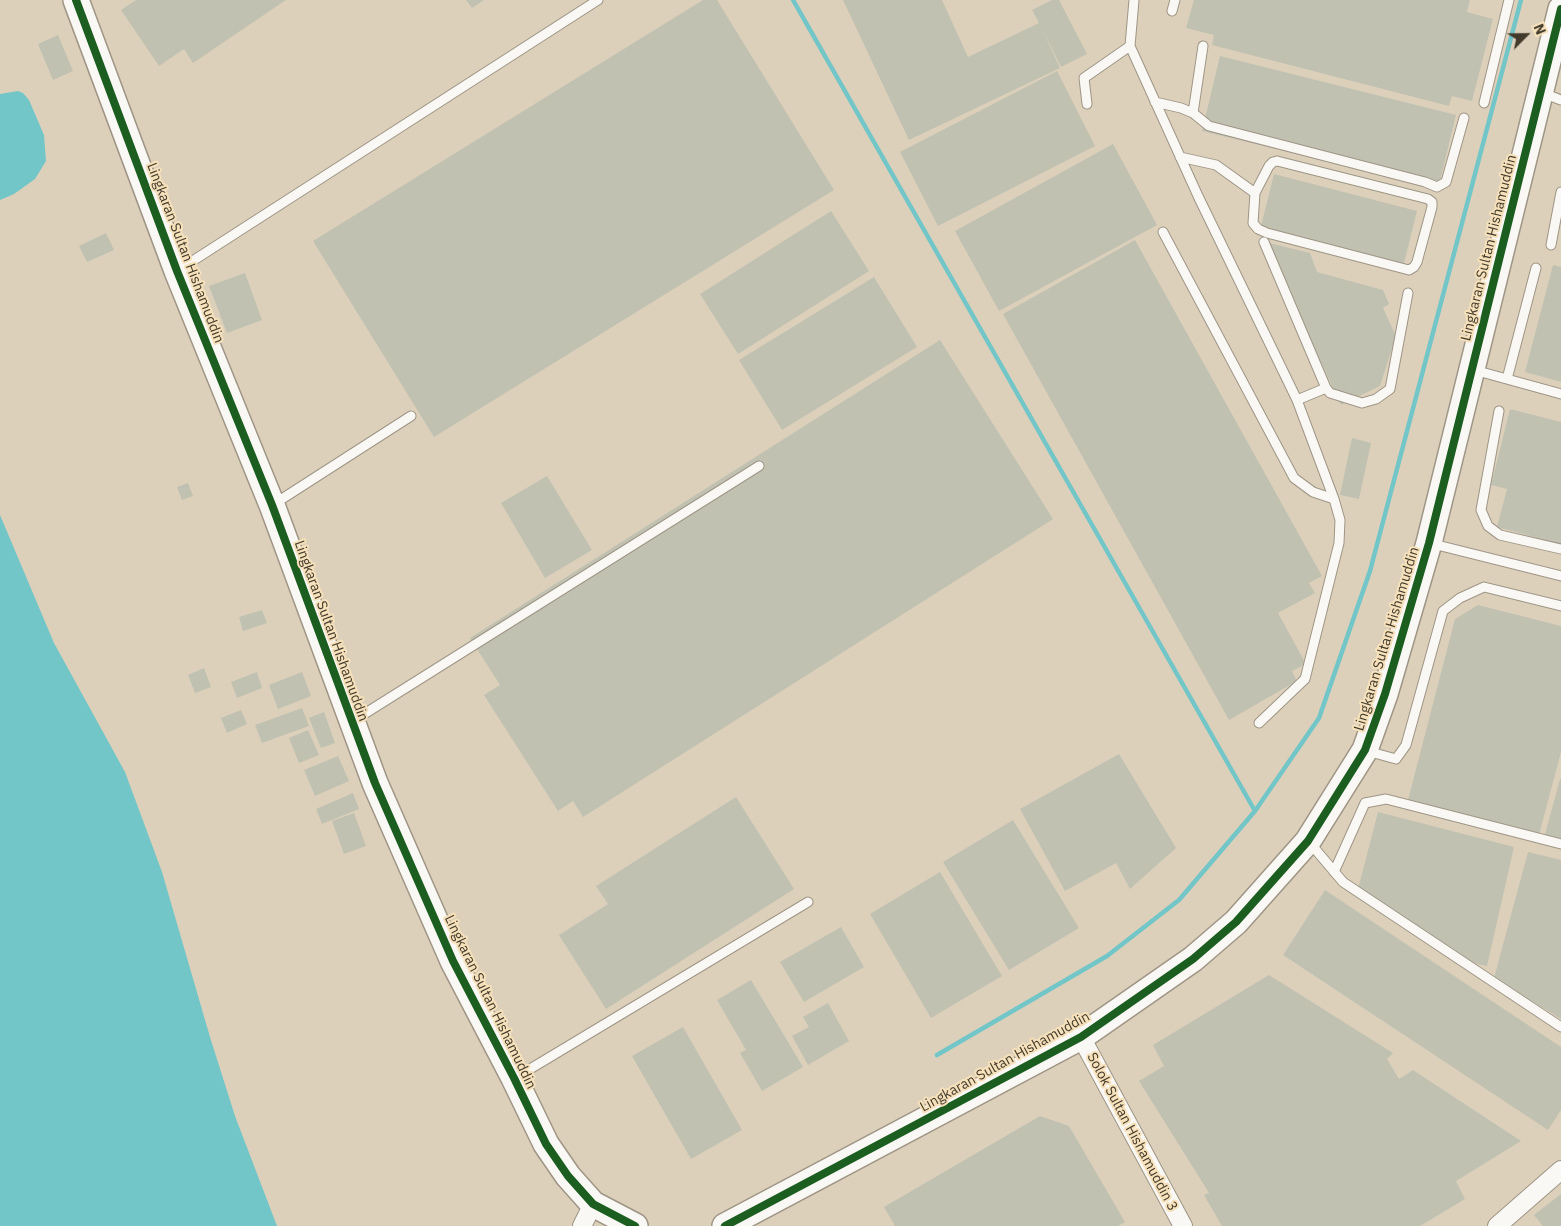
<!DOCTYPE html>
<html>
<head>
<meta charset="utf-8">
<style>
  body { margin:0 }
  #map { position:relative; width:1561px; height:1226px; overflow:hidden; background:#dcd0bb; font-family:"IBM Plex Sans",sans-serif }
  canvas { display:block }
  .north { position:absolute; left:1501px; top:10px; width:50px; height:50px; -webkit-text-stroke:4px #f6e1bb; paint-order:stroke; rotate:67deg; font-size:14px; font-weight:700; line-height:20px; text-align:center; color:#423a2b }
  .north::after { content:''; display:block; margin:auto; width:18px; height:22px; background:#423a2b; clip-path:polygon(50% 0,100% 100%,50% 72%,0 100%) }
</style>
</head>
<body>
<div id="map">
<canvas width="1561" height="1226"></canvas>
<div class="north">N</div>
</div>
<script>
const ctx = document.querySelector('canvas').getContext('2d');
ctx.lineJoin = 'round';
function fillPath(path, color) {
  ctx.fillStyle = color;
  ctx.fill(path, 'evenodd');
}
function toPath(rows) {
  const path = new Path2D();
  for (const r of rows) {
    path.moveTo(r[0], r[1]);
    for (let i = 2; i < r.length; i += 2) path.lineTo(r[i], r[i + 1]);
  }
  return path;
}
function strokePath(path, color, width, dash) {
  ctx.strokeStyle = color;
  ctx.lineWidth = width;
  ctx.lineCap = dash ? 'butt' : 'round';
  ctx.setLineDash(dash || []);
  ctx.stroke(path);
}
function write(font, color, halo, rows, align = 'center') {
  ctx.font = font + ' "IBM Plex Sans",sans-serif';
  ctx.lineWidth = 4;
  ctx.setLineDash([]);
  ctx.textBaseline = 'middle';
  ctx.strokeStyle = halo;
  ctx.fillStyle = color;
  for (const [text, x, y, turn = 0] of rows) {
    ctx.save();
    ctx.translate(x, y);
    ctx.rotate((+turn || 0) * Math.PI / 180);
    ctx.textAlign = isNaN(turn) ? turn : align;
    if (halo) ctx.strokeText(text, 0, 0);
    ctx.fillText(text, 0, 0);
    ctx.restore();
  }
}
fillPath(toPath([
  [18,91,23,93,29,100,44,135,46,161,35,179,14,194,0,200,0,94],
  [0,515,54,643,125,772,162,872,210,1037,235,1116,277,1226,0,1226]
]), '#72c6c7');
strokePath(toPath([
  [793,0,1255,811],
  [937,1055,1107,956,1179,900,1255,811,1319,718,1370,571,1521,0]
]), '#72c6c7', 4.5);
fillPath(toPath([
  [136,0,286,0,193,63,184,49,159,66,121,10],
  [466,0,484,0,472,8],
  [703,0,717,0,834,190,434,437,313,241],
  [843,0,942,0,968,57,1039,23,1032,10,1052,0,1059,0,1087,54,1061,67,1042,29,1060,68,909,140],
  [1194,0,1470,0,1467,12,1493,19,1472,101,1452,96,1449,106,1212,45,1214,35,1186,28],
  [58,35,73,71,53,80,38,44],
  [1220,56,1456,115,1438,189,1202,131],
  [1057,71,1095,146,938,226,900,152],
  [1113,144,1157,225,999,311,955,231],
  [1274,174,1417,211,1402,271,1259,234],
  [831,211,869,271,738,354,700,294],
  [106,233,114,250,87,262,79,246],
  [1135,240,1322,576,1309,583,1315,593,1278,613,1306,664,1292,671,1297,681,1229,720,1003,314],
  [1265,242,1310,253,1317,272,1383,290,1389,304,1383,308,1396,336,1380,386,1341,405],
  [1553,265,1561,267,1561,382,1525,372],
  [245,273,262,320,227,333,209,286],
  [874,277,917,347,782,430,739,360],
  [940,340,1053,519,583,817,573,801,558,811,484,695,500,685,470,638],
  [1510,409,1561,422,1561,544,1497,527,1507,489,1491,485],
  [1352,438,1371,443,1359,499,1340,495],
  [547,476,592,550,545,578,501,503],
  [188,483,193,496,182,500,177,487],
  [1478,605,1561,626,1561,752,1539,835,1408,800,1455,619],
  [262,610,267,623,243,631,239,617],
  [204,668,211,687,195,693,188,675],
  [257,672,262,688,237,698,231,682],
  [302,672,311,696,278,709,269,685],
  [302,708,309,726,262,743,255,725],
  [241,710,247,724,227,733,221,718],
  [324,712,335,743,321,748,309,718],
  [308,730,319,755,299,763,289,738],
  [1119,754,1176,848,1130,889,1116,863,1065,891,1020,809],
  [338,756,349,781,315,796,304,770],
  [1560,779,1561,779,1561,843,1544,838],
  [353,793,359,809,322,824,316,809],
  [736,797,794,889,606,1009,559,935,608,904,596,886],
  [1378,812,1514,847,1487,966,1466,962,1358,889],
  [354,813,366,846,344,854,332,821],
  [1013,820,1079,928,1009,970,943,862],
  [1528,852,1561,860,1561,1019,1494,978],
  [940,872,1002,976,931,1018,870,914],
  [1325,890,1561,1047,1561,1110,1548,1130,1283,955],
  [841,927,864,967,804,1002,780,962],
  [1269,975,1393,1053,1387,1059,1399,1079,1413,1070,1521,1141,1456,1181,1465,1199,1420,1226,1222,1226,1204,1195,1209,1193,1139,1081,1164,1066,1153,1045],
  [751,980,803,1067,762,1091,740,1053,746,1050,717,1000],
  [828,1003,849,1041,808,1065,792,1036,809,1027,803,1017],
  [683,1027,742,1130,691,1159,632,1056],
  [1040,1116,1069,1126,1125,1222,1118,1226,895,1226,884,1207],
  [1561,1194,1561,1226,1543,1226,1534,1215]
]), '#c0c1b1');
const lane = toPath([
  [1134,0,1130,46,1198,196,1297,400,1334,499,1340,520,1339,543,1305,679,1259,723],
  [1172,11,1175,0],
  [1543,93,1561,100],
  [1155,102,1181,108,1193,113,1209,126,1425,182,1437,187,1446,182,1464,118],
  [1484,103,1509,0],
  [1087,104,1084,78,1130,46],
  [1193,113,1203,46],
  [1180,157,1216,165,1255,193],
  [1277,161,1428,199,1432,202,1432,207,1417,262,1414,267,1409,270,1267,233,1258,229,1253,223,1255,193,1269,166,1273,162,1277,161],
  [1163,232,1294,478,1313,492,1334,499],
  [1264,242,1326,388,1297,400],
  [1551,245,1561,192],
  [177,271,598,0],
  [1474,370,1561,394],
  [1507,379,1536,268],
  [1326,388,1330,393,1362,403,1376,399,1390,389,1408,293],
  [1499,411,1481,510,1488,526,1500,535,1561,549],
  [274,504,411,416],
  [1429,543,1561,576],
  [353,721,759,466],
  [1367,751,1396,759,1406,745,1443,611,1460,598,1484,587,1561,606],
  [1310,843,1343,882,1561,1027],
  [1334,872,1365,803,1386,799,1561,844],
  [515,1078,808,902]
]);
const street = toPath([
  [1081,1037,1183,1226],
  [582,1226,593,1204],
  [1497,1226,1561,1170]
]);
const secondary = toPath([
  [76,0,177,271,272,505,375,783,453,961,514,1078,546,1144,568,1176,593,1204,635,1226],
  [725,1226,1081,1037,1193,959,1236,922,1308,841,1365,750,1385,694,1429,543,1561,9]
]);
strokePath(lane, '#9e9585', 11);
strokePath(street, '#9e9585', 20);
strokePath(secondary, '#9e9585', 28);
strokePath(lane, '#faf8f5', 9);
strokePath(street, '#faf8f5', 18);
strokePath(secondary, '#faf8f5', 25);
strokePath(toPath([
  [76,0,177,271,272,505,375,783,453,961,514,1078,546,1144,568,1176,593,1204,635,1226],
  [725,1226,1081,1037,1193,959,1236,922,1308,841,1365,750,1385,694,1429,543,1561,9]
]), '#1b5e20', 8);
write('14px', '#423a2b', '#f6e1bb', [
  ["Lingkaran Sultan Hishamuddin",1489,248,-76],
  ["Lingkaran Sultan Hishamuddin",185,253,69],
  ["Lingkaran Sultan Hishamuddin",331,631,70],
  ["Lingkaran Sultan Hishamuddin",1387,639,-73],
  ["Lingkaran Sultan Hishamuddin",490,1002,64],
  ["Lingkaran Sultan Hishamuddin",1005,1062,-29],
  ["Solok Sultan Hishamuddin 3",1132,1132,62]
]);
</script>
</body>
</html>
